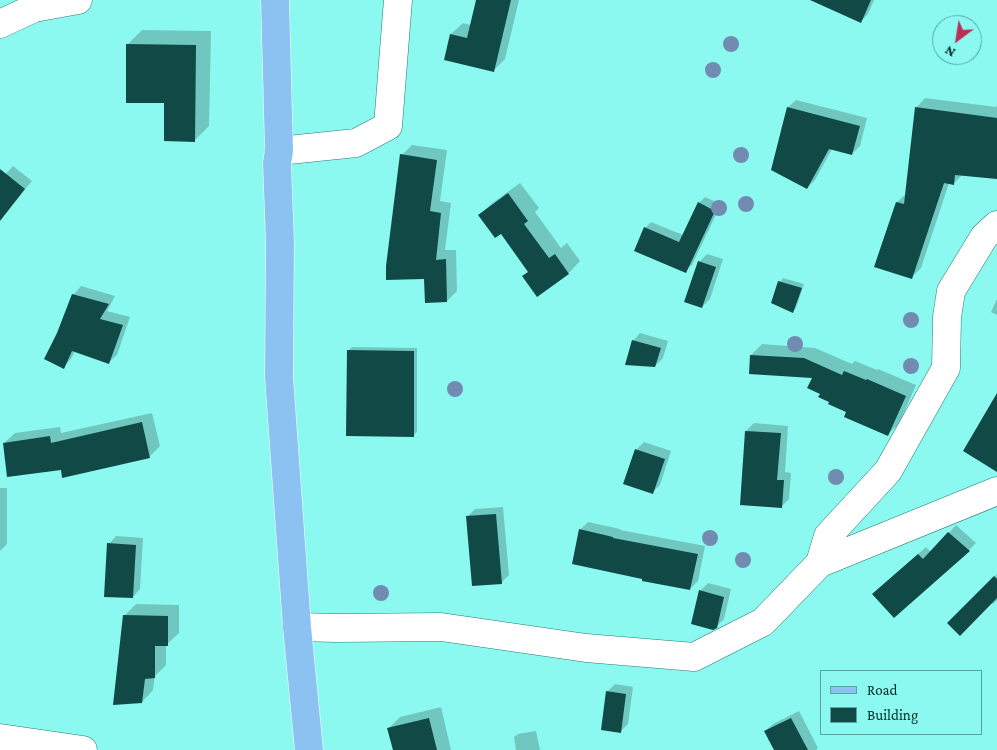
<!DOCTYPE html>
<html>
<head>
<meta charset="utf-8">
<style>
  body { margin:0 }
  #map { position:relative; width:997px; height:750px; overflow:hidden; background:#8cf9f1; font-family:"Crimson Pro",serif }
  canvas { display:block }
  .legend { position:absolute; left:820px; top:670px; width:162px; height:65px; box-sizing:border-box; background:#8cf9f1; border:1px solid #55a5a0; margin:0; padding:6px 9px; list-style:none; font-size:15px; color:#032826 }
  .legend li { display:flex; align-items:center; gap:10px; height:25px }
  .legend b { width:25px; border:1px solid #55a5a0 }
  .north { position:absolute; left:932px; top:15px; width:50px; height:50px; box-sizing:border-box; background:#8cf9f1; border:1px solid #55a5a0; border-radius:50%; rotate:211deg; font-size:14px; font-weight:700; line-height:20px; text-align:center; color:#032826 }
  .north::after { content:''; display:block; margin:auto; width:18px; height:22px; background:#bd2e57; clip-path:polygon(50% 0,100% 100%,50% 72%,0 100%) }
</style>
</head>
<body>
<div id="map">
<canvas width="997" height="750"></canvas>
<ul class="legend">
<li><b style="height:6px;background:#8cc2f2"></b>Road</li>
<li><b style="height:14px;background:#104946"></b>Building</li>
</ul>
<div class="north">N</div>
</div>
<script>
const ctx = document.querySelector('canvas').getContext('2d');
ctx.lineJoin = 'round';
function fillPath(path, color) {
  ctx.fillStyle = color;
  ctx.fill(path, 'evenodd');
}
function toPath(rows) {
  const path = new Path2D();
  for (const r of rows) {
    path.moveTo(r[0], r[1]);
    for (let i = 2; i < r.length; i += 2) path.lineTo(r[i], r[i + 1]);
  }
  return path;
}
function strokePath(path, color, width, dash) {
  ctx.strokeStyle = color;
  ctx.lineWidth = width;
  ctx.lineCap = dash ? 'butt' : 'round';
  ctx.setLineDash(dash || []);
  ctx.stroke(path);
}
fillPath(toPath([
  [477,0,519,0,505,59,493,71,445,59,451,34,463,23,471,25],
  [813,0,874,0,868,14,861,21],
  [142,30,211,31,209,126,194,141,166,102,128,44],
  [925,98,996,107,997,105,997,178,963,174,954,183,949,183,921,268,912,277,876,266,897,202,907,193,916,108],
  [796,100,867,118,860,146,852,154,832,149,815,180,807,188,788,107],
  [412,145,447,150,440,201,451,203,445,250,456,250,457,291,447,301,425,278,402,155],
  [13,166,32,181,5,213,0,209,0,180],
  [520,183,539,208,535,212,561,248,567,243,580,261,569,273,538,295,529,271,501,232,480,215,491,204],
  [705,197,721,204,692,265,685,271,645,228,651,222,683,235,699,203],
  [707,254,723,259,710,299,702,307,699,262],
  [783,278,804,284,796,308,793,311,780,282],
  [81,286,115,296,107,311,130,317,117,355,109,362,75,351,71,359,63,367,58,334,74,294],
  [997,299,997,315,991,312],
  [640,333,668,341,663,358,655,366,633,341],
  [762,344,815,348,852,364,855,361,877,370,878,369,916,385,899,424,888,434,831,402,822,393,814,377,751,355],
  [352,347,417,348,417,432,413,436,348,351],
  [152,413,160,446,149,457,62,469,4,443,15,433,60,427,61,433],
  [754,423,788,426,785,472,791,473,789,499,781,507,746,431],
  [644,442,671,451,660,485,653,492,636,450],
  [0,488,7,488,7,544,0,551],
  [503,507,509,575,501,583,468,516,475,509],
  [588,522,620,529,620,530,705,546,698,581,690,589,580,530],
  [956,525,976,543,969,550,882,586,926,547,931,552],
  [116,536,143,538,140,589,133,597,109,544],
  [997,574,997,600,993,604,991,603,948,623],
  [708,583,731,589,724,619,716,627,700,591],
  [136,604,179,605,179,633,166,645,166,665,155,676,153,690,142,702,124,616],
  [615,684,633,687,628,724,620,732,607,692],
  [441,707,451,750,394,750,389,728,400,717],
  [799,711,818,748,816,750,775,750,765,731,773,724],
  [536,731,540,750,516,750,514,737,518,734]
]), '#0003');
fillPath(toPath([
  [476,0,511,0,494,72,444,60,450,34,467,38],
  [810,0,871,0,861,23],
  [126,44,196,45,195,142,164,141,164,103,126,103],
  [787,107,860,126,852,155,829,149,807,189,771,170],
  [915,107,997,118,997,179,955,175,954,185,944,183,912,279,874,267,896,202,904,204],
  [400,154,437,160,430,211,441,213,436,260,446,259,447,302,425,303,424,279,386,280,386,266],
  [0,169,25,189,0,221],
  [508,193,528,221,524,224,549,258,555,254,569,274,537,297,522,276,528,272,501,234,495,238,478,215],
  [698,202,715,211,686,273,634,251,644,227,679,242],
  [698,261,716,267,702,308,684,302],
  [778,281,802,288,793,313,771,303],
  [72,294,109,304,100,319,123,325,109,364,72,351,64,369,44,359,57,333],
  [632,340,661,348,655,367,625,365],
  [347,350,414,351,414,437,346,436],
  [750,355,804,358,842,375,844,371,866,380,867,379,906,396,888,436,844,417,846,412,828,404,829,402,818,397,820,394,807,388,812,378,749,374],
  [997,393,997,472,963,451],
  [142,422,150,458,62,478,61,470,7,477,3,443,50,436,51,443],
  [745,431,781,433,777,480,784,480,782,508,740,505],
  [635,449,665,459,653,494,623,484],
  [496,514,502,584,472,586,466,516],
  [579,529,613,537,613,538,698,554,690,590,642,581,642,579,572,564],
  [948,532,970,551,894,618,872,594,918,554,923,559],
  [107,543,136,545,133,598,104,597],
  [994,576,997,579,997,598,960,636,947,623],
  [699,590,724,597,717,628,713,630,691,624],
  [123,615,168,616,168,646,155,646,155,678,145,679,142,703,113,705],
  [606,691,626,694,621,733,601,730],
  [429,718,437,750,393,750,387,728],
  [791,718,808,750,774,750,764,731]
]), '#104946');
const minor = toPath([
  [0,24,34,8,78,0],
  [279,151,356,143,388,126,398,0],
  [820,563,828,536,888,471,946,368,947,317,951,291,984,237,997,225],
  [297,627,337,628,441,627,586,648,694,657,763,622,820,563,997,491],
  [0,738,83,750]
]);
const major = toPath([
  [275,0,279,151,277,163,280,243,279,377,297,627,309,750]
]);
strokePath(minor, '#227c76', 29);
strokePath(major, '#fff', 29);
strokePath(minor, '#fff', 28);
strokePath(major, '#8cc2f2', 28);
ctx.fillStyle = '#728bb0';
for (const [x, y] of [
  [731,44],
  [713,70],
  [741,155],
  [746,204],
  [719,208],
  [911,320],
  [795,344],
  [911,366],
  [455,389],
  [836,477],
  [710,538],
  [743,560],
  [381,593]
]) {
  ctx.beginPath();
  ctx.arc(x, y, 8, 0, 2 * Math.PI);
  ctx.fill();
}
</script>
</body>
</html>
